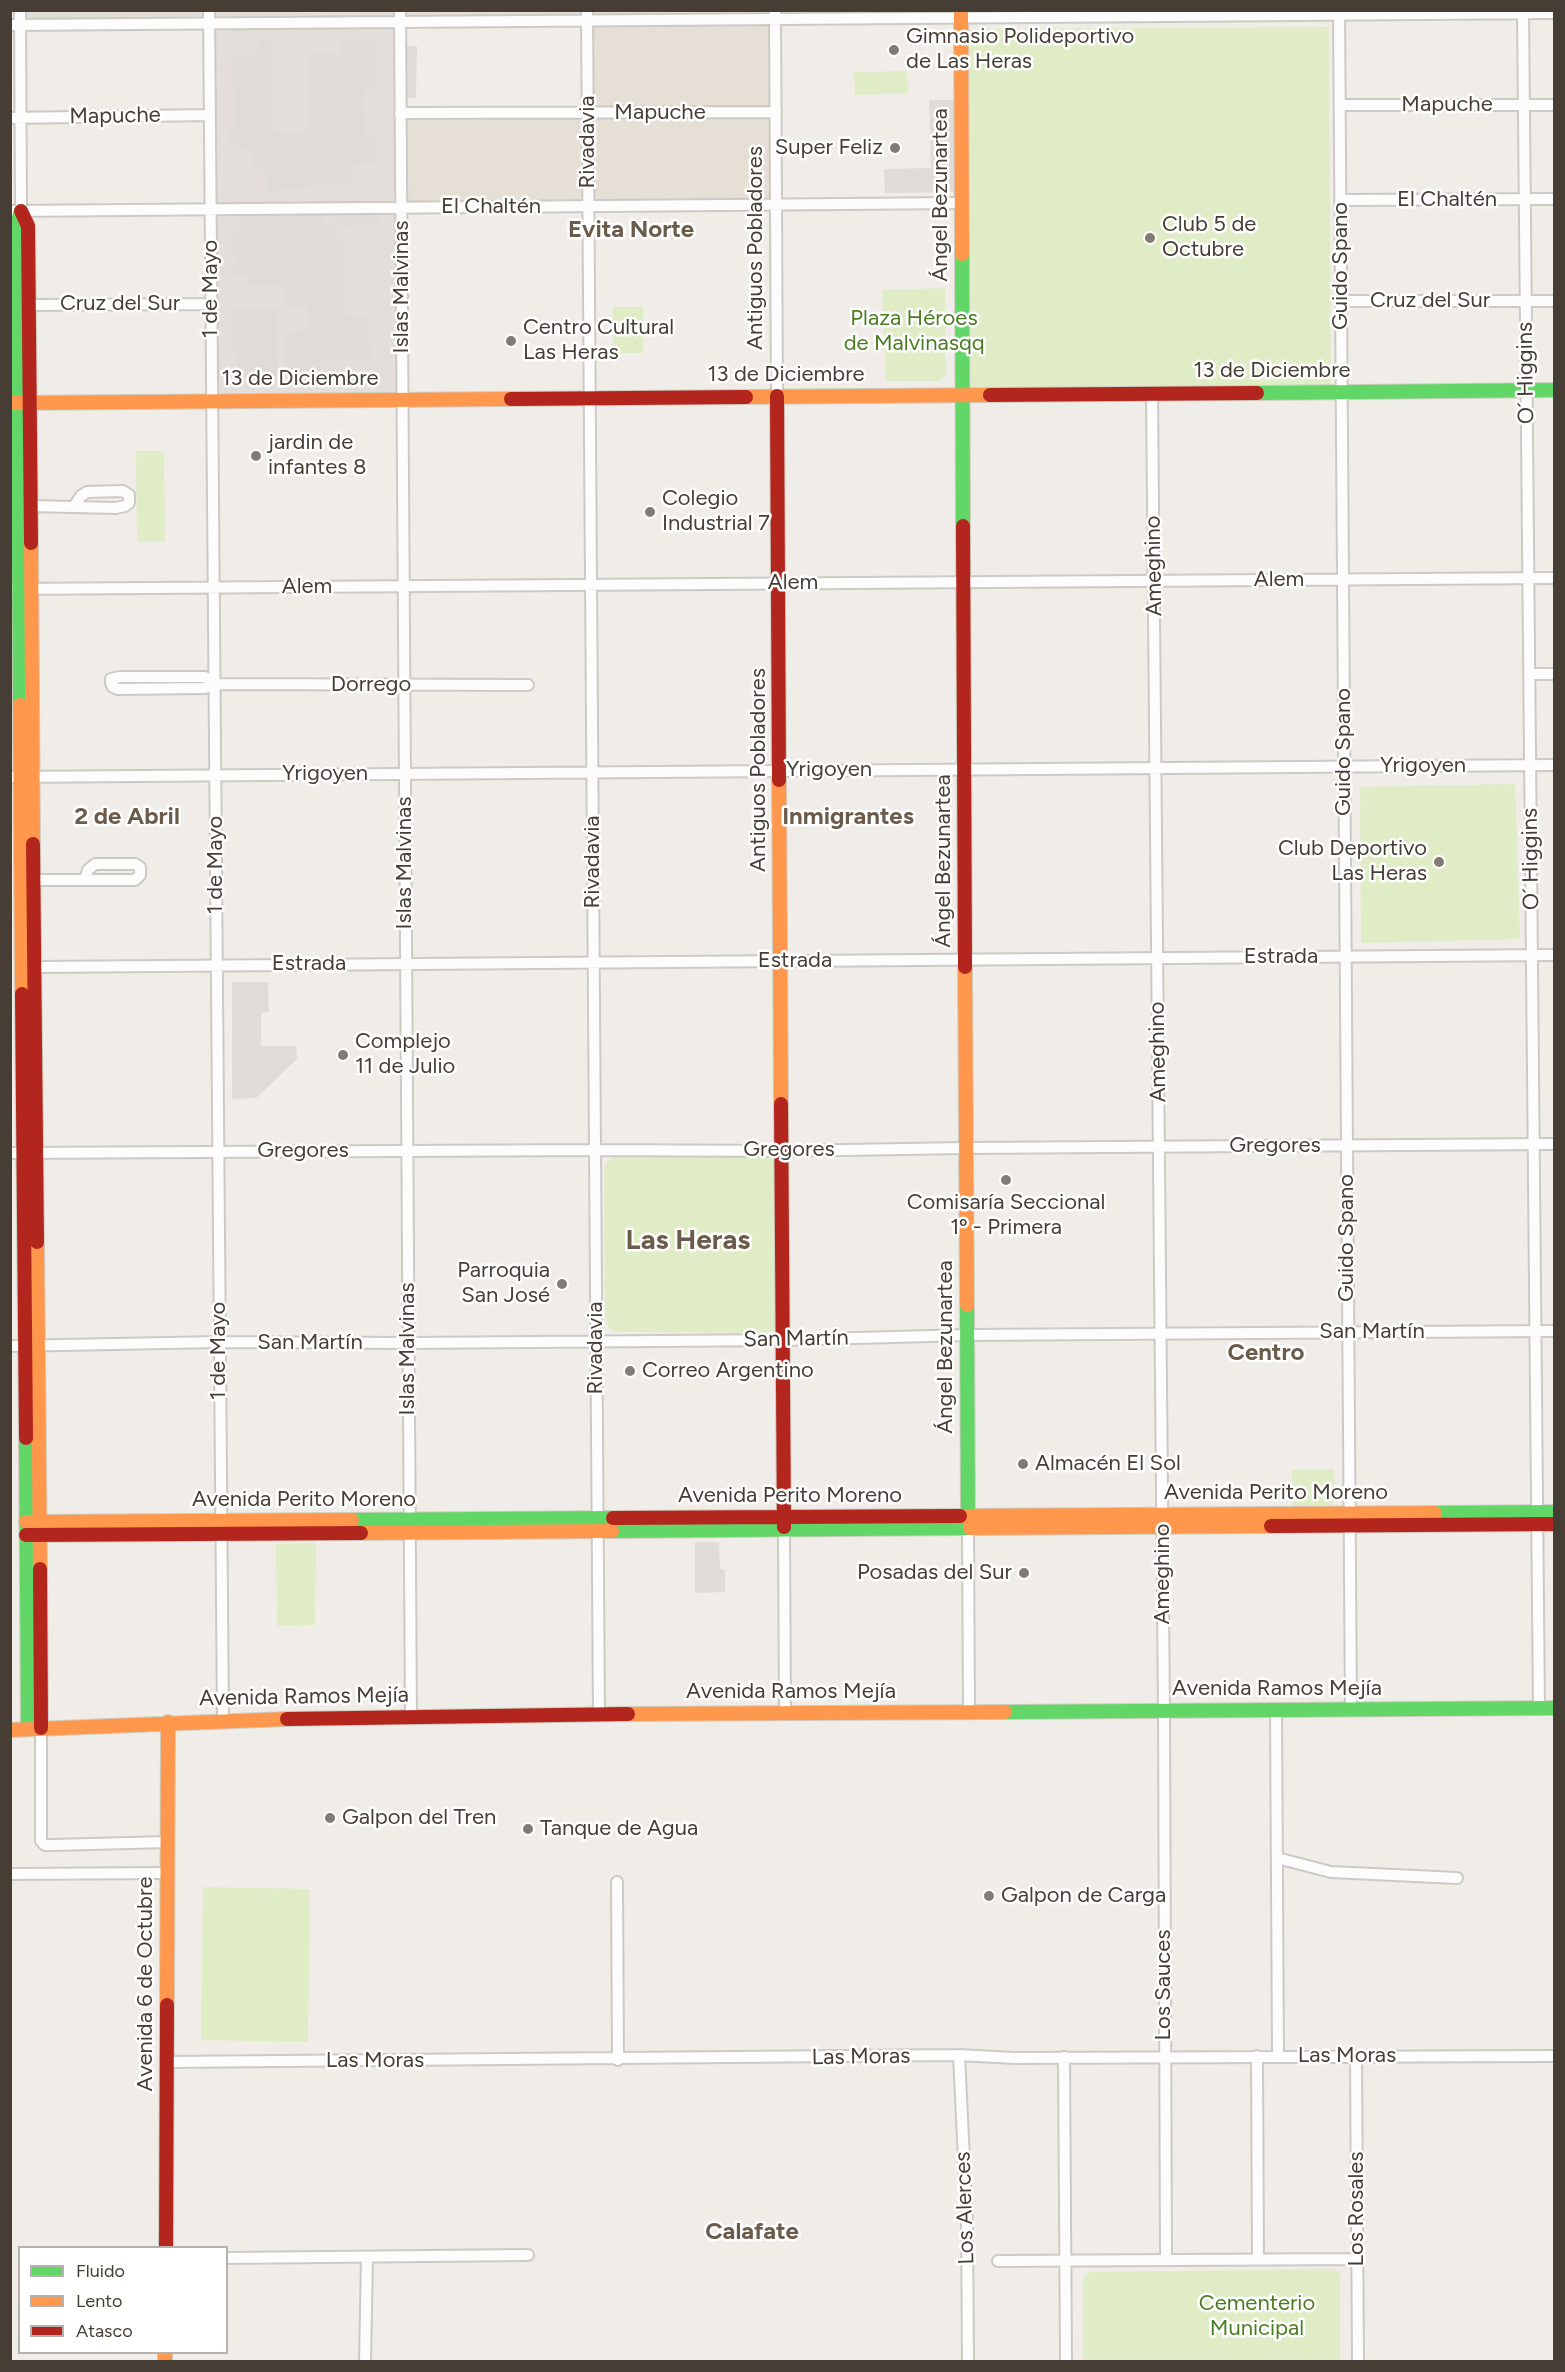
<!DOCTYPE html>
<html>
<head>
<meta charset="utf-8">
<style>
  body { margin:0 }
  #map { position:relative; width:1565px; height:2372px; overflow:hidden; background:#f0ede8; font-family:Figtree,sans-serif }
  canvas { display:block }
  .frame { position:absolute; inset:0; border:12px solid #463e34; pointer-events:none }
  .legend { position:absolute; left:18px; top:2246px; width:210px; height:108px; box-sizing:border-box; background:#fff; border:2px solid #b5b2ae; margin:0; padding:8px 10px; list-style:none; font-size:18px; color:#463e34 }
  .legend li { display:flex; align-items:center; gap:12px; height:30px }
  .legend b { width:30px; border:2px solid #b5b2ae }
</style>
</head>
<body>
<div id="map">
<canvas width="1565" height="2372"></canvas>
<div class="frame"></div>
<ul class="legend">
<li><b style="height:8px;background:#63d668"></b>Fluido</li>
<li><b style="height:8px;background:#ff974d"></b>Lento</li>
<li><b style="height:8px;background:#b3261e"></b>Atasco</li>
</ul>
</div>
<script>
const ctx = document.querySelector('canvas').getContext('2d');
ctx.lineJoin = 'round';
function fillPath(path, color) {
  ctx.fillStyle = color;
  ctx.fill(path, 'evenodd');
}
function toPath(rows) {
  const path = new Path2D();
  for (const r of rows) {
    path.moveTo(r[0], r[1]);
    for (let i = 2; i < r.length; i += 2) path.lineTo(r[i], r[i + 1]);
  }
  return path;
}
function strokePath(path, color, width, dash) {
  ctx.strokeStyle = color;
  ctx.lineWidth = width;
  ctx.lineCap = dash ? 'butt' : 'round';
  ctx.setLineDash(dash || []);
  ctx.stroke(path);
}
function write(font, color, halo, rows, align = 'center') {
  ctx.font = font + ' Figtree,sans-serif';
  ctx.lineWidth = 5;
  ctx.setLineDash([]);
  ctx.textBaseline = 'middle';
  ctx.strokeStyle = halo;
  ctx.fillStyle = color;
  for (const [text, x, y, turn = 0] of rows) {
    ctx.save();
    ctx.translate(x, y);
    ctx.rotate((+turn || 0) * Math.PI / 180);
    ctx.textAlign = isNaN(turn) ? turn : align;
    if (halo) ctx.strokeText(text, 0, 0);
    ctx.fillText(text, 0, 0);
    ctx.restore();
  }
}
fillPath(toPath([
  [775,19,776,204,401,207,400,113,588,113,587,20]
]), '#e5dfd5');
fillPath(toPath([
  [775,10,775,19,400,22,402,399,212,401,209,24,20,25,20,11]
]), '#e3ded9');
fillPath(toPath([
  [1329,27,1331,387,971,389,969,29],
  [907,71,908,93,855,95,854,72],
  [945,288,946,374,939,381,886,381,882,290],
  [613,307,643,307,643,353,613,353],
  [136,451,164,451,165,541,137,542],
  [1515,784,1520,939,1361,943,1360,787],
  [766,1155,775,1157,776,1330,766,1333,618,1332,610,1329,605,1317,604,1171,607,1161,616,1157],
  [1334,1469,1335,1500,1330,1506,1293,1507,1292,1470],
  [316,1543,315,1625,277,1626,276,1544],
  [203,1887,310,1889,308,2042,201,2040],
  [1335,2269,1340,2275,1340,2361,1083,2361,1083,2278,1089,2272]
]), '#e0ecc5');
fillPath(toPath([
  [20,11,117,11,117,24,20,25],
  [341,39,377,39,377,89,364,90,365,134,377,135,376,164,353,164,352,185,309,185,308,189,267,191,265,169,253,170,251,148,238,149,237,144,228,144,228,130,234,129,233,56,257,57,258,40,273,41,273,132,308,132,308,52,332,52,332,55,341,54],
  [400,46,417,46,416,98,400,98],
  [929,100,956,100,956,192,885,193,884,169,931,168],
  [324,208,324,225,337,225,337,208,380,208,379,225,337,226,337,240,345,240,345,316,369,316,370,360,321,361,321,375,284,375,284,332,308,331,308,307,285,308,284,285,249,286,248,275,230,275,230,269,236,265,236,255,231,252,231,235,240,227,240,209],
  [277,308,277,376,240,376,237,372,237,353,231,353,231,309],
  [232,982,268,982,269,1012,261,1013,261,1046,296,1046,297,1059,256,1098,232,1099],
  [695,1542,719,1542,720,1569,725,1570,725,1592,695,1593]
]), '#dfdcd8');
const street = toPath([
  [20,10,21,211],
  [209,10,223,1720],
  [400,10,411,1716],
  [587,10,599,1714],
  [775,10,777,396],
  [1339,10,1351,1709],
  [1523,10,1539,1708],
  [10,25,1554,13],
  [1340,105,1554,105],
  [400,113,776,112],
  [10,118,210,115],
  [1340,200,1554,199],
  [10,211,962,203],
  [1341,301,1554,301],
  [28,305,212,304],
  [1152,393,1164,1711,1166,2260],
  [30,506,116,508,125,506,129,503,129,495,123,491,87,492,81,496,74,506],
  [10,589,1554,578],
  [1529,674,1554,674],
  [214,684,205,677,120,677,111,679,111,683,113,687,118,689,205,688,214,684,528,685],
  [10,777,1554,765],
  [33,880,135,880,140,875,140,867,135,864,95,864,88,870,85,880],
  [36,967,1554,955],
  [10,1153,595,1150,782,1151,966,1148,1554,1144],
  [10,1346,219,1342,408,1343,783,1340,967,1335,1554,1331],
  [968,1528,969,1712],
  [784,1529,785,1713],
  [1276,1710,1278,2056],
  [41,1728,41,1841,45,1845,52,1845,168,1842],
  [1277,1858,1331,1872,1457,1878],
  [10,1874,168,1873],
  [617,1882,618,2060],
  [959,2055,967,2222,968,2362],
  [1257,2056,1258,2259],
  [1356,2056,1358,2362],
  [1064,2057,1066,2362],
  [167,2062,959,2055,1014,2058,1554,2056],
  [226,2258,528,2255],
  [998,2261,1357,2259],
  [365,2362,367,2257]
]);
const fast = toPath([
  [962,254,963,526],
  [1257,393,1554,390],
  [20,705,17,224,21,211],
  [967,1305,968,1525],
  [26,1438,28,1729],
  [1435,1513,1554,1512],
  [352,1520,613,1518],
  [612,1531,970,1528],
  [1005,1712,1554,1708]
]);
const slow = toPath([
  [961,10,962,254],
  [746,397,990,395],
  [10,403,511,399],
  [31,543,33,844],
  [20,705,22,994],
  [779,780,781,1104],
  [965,967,967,1305],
  [37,1242,40,1569],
  [960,1516,1435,1513],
  [26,1522,352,1520],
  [970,1528,1271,1526],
  [361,1533,612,1531],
  [628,1714,1005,1712],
  [10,1730,287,1719],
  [167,2005,168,1722],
  [165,2352,165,2362]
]);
const jam = toPath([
  [21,211,28,226,31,543],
  [990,395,1257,393],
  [777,396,779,780],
  [511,399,746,397],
  [963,526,965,967],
  [33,844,37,1242],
  [22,994,26,1438],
  [781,1104,784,1527],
  [613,1518,960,1516],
  [1271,1526,1554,1524],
  [26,1535,361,1533],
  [40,1569,41,1728],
  [287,1719,628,1714],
  [166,2248,167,2005]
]);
strokePath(street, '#cdc9c4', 14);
strokePath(fast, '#d1ccc0', 16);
strokePath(slow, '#d1ccc0', 16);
strokePath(jam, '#d1ccc0', 16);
strokePath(street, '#fdfcfc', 10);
strokePath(fast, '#63d668', 14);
strokePath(slow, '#ff974d', 14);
strokePath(jam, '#b3261e', 14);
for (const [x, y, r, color] of [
  [894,50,6,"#827b73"],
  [895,148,6,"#827b73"],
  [1150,238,6,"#827b73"],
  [511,341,6,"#827b73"],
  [256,456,6,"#827b73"],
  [650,512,6,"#827b73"],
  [1439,862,6,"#827b73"],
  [343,1055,6,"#827b73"],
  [1006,1180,6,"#827b73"],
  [562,1284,6,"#827b73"],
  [630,1371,6,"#827b73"],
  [1023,1464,6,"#827b73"],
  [1024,1573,6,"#827b73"],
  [330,1818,6,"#827b73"],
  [528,1829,6,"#827b73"],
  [989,1896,6,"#827b73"]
]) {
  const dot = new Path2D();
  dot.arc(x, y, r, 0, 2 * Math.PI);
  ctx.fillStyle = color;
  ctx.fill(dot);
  strokePath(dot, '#fff', 2);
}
write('22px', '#463e34', '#fff', [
  ["Gimnasio Polideportivo",906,37],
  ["de Las Heras",906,62],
  ["Super Feliz",883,148,"right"],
  ["Club 5 de",1162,225],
  ["Octubre",1162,250],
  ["Centro Cultural",523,328],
  ["Las Heras",523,353],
  ["jardin de",268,443],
  ["infantes 8",268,468],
  ["Colegio",662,499],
  ["Industrial 7",662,524],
  ["Club Deportivo",1427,849,"right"],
  ["Las Heras",1427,874,"right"],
  ["Complejo",355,1042],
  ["11 de Julio",355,1067],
  ["Comisaría Seccional",1006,1203,"center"],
  ["1º - Primera",1006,1228,"center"],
  ["Parroquia",550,1271,"right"],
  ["San José",550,1296,"right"],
  ["Correo Argentino",642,1371],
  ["Almacén El Sol",1035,1464],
  ["Posadas del Sur",1012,1573,"right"],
  ["Galpon del Tren",342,1818],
  ["Tanque de Agua",540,1829],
  ["Galpon de Carga",1001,1896]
], 'left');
write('22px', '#463e34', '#fff', [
  ["Mapuche",1447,105],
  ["Mapuche",660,113],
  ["Mapuche",115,116,-1],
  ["Rivadavia",588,142,-90],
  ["Ángel Bezunartea",941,195,-90],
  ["El Chaltén",1447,200],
  ["El Chaltén",491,207],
  ["Antiguos Pobladores",756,248,-90],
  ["Guido Spano",1341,266,-90],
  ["Islas Malvinas",402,287,-90],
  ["1 de Mayo",211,289,-90],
  ["Cruz del Sur",1430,301],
  ["Cruz del Sur",120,304],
  ["13 de Diciembre",1272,371],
  ["O´ Higgins",1526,373,-91],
  ["13 de Diciembre",786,375],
  ["13 de Diciembre",300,379],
  ["Ameghino",1154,566,-91],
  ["Alem",1279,580],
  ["Alem",793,583],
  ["Alem",307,587],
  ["Dorrego",371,685],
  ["Guido Spano",1344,752,-90],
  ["Yrigoyen",1423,766],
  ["Antiguos Pobladores",759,770,-90],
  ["Yrigoyen",829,770],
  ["Yrigoyen",325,774],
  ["O´ Higgins",1531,859,-91],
  ["Ángel Bezunartea",944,861,-90],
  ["Rivadavia",593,862,-90],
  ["Islas Malvinas",405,863,-90],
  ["1 de Mayo",216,865,-90],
  ["Estrada",1281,957],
  ["Estrada",795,961],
  ["Estrada",309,964],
  ["Ameghino",1158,1052,-91],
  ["Gregores",1275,1146],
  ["Gregores",789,1150],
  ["Gregores",303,1151],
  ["Guido Spano",1347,1238,-90],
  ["San Martín",1372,1332],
  ["San Martín",796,1339,-1],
  ["San Martín",310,1343],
  ["Ángel Bezunartea",946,1347,-90],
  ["Rivadavia",596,1348,-90],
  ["Islas Malvinas",408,1349,-90],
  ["1 de Mayo",219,1351,-90],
  ["Avenida Perito Moreno",1276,1493],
  ["Avenida Perito Moreno",790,1496],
  ["Avenida Perito Moreno",304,1500],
  ["Ameghino",1163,1574,-90],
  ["Avenida Ramos Mejía",1277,1689],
  ["Avenida Ramos Mejía",791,1692],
  ["Avenida Ramos Mejía",304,1697,-1],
  ["Avenida 6 de Octubre",146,1984,-90],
  ["Los Sauces",1164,1985,-90],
  ["Las Moras",1347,2056],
  ["Las Moras",861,2057,-1],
  ["Las Moras",375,2061],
  ["Los Alerces",965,2208,-92],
  ["Los Rosales",1357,2209,-90]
]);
write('22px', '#4a7d22', '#fff', [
  ["Plaza Héroes",914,319],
  ["de Malvinasqq",914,344],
  ["Cementerio",1257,2304],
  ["Municipal",1257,2329]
]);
write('bold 24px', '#6a5b4a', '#fff', [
  ["Evita Norte",631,230],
  ["2 de Abril",127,817],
  ["Inmigrantes",848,817],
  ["Centro",1266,1353],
  ["Calafate",752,2232]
]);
write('bold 28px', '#6a5b4a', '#fff', [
  ["Las Heras",688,1241]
]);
</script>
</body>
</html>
